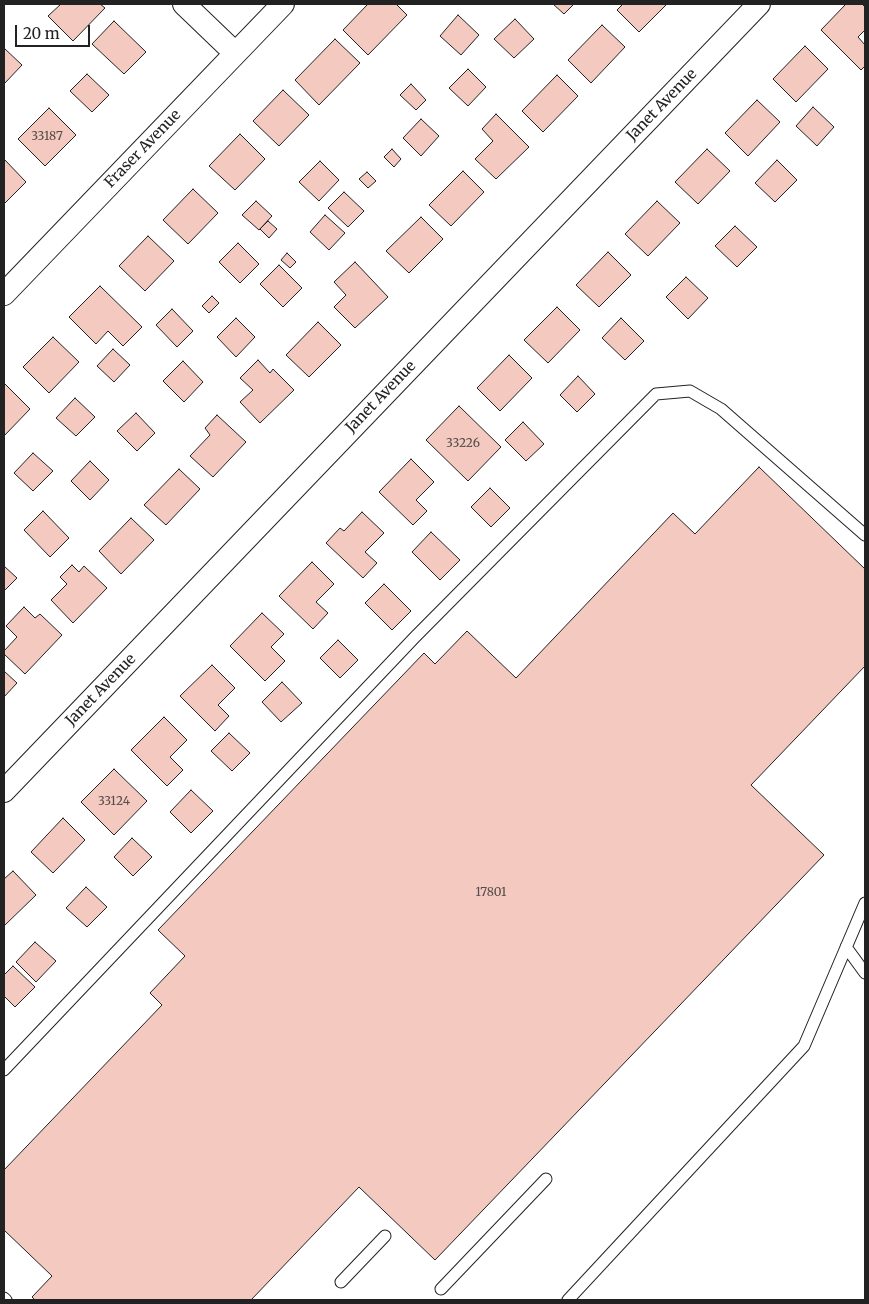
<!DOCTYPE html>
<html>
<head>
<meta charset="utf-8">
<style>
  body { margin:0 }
  #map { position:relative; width:869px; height:1304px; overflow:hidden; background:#fff; font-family:Merriweather,serif }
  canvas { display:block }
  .frame { position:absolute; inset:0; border:5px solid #222; pointer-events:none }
  .scale { position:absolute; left:15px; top:25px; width:75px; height:22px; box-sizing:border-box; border:2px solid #222; border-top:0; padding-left:6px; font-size:15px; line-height:18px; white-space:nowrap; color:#222; -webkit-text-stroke:4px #fff; paint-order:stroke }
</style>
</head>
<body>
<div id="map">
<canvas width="869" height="1304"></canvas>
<div class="frame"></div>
<div class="scale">20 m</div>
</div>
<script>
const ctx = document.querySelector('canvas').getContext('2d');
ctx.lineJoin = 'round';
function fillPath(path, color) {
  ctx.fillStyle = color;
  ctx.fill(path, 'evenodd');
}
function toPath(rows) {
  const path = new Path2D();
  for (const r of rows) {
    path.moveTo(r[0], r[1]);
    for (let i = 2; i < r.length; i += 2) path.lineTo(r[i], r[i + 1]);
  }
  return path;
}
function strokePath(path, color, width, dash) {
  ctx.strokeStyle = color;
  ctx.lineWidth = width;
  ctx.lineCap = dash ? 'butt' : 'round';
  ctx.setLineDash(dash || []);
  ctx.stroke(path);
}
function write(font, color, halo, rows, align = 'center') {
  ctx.font = font + ' Merriweather,serif';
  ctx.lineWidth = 4;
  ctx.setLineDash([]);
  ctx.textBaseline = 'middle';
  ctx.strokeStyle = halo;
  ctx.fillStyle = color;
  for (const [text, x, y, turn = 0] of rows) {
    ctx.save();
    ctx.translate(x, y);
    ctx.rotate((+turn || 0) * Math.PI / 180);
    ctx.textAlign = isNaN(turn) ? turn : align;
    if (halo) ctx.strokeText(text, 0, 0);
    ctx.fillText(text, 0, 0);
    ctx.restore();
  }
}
const building = toPath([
  [61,4,100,4,105,8,73,41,48,16,61,4],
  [368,4,396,4,407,15,368,55,343,30,368,4],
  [553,4,574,4,564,14,553,4],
  [623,4,667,4,639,32,617,10,623,4],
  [846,4,862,4,865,7,865,30,858,37,865,45,865,66,861,70,821,30,846,4],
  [458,15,479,35,461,55,440,36,458,15],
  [515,19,534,39,514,58,494,39,515,19],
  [114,21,146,52,124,74,92,44,114,21],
  [602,25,625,47,591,83,568,60,602,25],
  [335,39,360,63,319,105,295,80,335,39],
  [805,46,828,69,796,102,773,79,805,46],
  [4,48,22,65,4,84,4,48],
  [468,69,486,87,468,106,449,88,468,69],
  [87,74,109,95,92,112,70,91,87,74],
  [557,75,578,96,543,132,522,111,557,75],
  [411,84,426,100,416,110,400,95,411,84],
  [283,90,309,115,279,146,253,121,283,90],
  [757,100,780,122,748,156,725,133,757,100],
  [813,107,834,127,817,146,796,126,813,107],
  [49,108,76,135,45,166,18,139,49,108],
  [496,114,529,147,496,179,475,159,493,141,482,129,496,114],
  [421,119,439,136,421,156,403,138,421,119],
  [240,134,265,159,235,190,209,166,240,134],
  [392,149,401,159,394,167,384,157,392,149],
  [707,149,730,171,698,204,675,182,707,149],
  [4,159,26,182,4,204,4,159],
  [777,160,797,180,775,202,755,183,777,160],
  [320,161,339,180,319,201,299,182,320,161],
  [463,171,484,192,451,226,429,205,463,171],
  [367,172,376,181,368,188,359,179,367,172],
  [193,189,218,213,188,244,163,220,193,189],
  [344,192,364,211,348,227,328,208,344,192],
  [256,201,272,216,259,230,242,215,256,201],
  [657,201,680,223,648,256,625,234,657,201],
  [325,215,345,233,329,250,310,232,325,215],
  [421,217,443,239,409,273,386,251,421,217],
  [268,221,277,229,269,238,260,229,268,221],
  [735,226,757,247,737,267,715,246,735,226],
  [148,236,174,261,145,291,119,266,148,236],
  [238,243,259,264,240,283,219,262,238,243],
  [608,252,631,275,599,307,576,285,608,252],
  [287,253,296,262,290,268,281,260,287,253],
  [355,262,388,297,355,328,334,307,346,295,334,282,355,262],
  [279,265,302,288,283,307,260,284,279,265],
  [686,277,708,298,688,319,666,297,686,277],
  [100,286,142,327,123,346,108,331,96,344,69,317,100,286],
  [212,296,219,303,209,313,202,306,212,296],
  [557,307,580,330,548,363,524,340,557,307],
  [172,309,193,331,177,347,156,325,172,309],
  [236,318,255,337,236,357,217,337,236,318],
  [621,318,644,341,625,360,602,338,621,318],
  [318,322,341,345,309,377,286,355,318,322],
  [53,337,79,362,49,393,23,367,53,337],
  [113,349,130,365,114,382,97,366,113,349],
  [509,355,532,378,500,411,477,388,509,355],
  [258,360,270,373,273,369,294,390,260,423,240,402,253,390,240,378,258,360],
  [183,361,203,382,184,402,163,381,183,361],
  [578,376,595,394,577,412,560,395,578,376],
  [4,383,30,409,4,436,4,383],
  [75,398,95,417,76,436,56,418,75,398],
  [459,406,501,447,468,481,426,440,459,406],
  [136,413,155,433,137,451,117,431,136,413],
  [217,415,246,442,213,477,190,456,210,435,205,428,217,415],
  [523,422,544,444,526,461,505,440,523,422],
  [33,453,53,471,33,491,14,473,33,453],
  [411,459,434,482,416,500,427,511,413,525,379,492,411,459],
  [90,461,109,480,90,500,71,481,90,461],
  [759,467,865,569,865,666,751,785,824,855,435,1260,359,1187,251,1300,35,1300,32,1297,52,1276,4,1230,4,1170,162,1005,150,993,185,956,158,930,424,653,435,664,467,631,516,678,673,513,695,534,759,467],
  [179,469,200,489,166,525,144,505,179,469],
  [490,488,510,508,491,527,471,507,490,488],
  [43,511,69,538,50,557,24,530,43,511],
  [362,512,384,533,365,552,377,563,363,578,326,543,340,528,344,531,362,512],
  [131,518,154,540,121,574,99,551,131,518],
  [431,532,460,560,440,580,412,552,431,532],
  [312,562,334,584,316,602,328,613,313,629,279,596,312,562],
  [72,565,79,572,84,566,107,588,73,623,51,600,67,584,60,577,72,565],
  [4,566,17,578,4,591,4,566],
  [384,584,411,611,392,630,365,603,384,584],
  [24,607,35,618,40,614,62,635,25,674,4,654,4,651,17,637,6,626,24,607],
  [262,613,284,634,271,647,285,661,265,681,230,646,262,613],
  [338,640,358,660,340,678,320,658,338,640],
  [212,665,235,688,218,705,229,716,215,731,180,696,212,665],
  [4,671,17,683,4,697,4,671],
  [282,682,302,703,281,722,262,702,282,682],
  [164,717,187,740,170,757,183,770,167,786,131,750,164,717],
  [229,733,250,753,232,771,211,751,229,733],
  [114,769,147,801,114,835,81,802,114,769],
  [191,790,213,811,191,833,170,812,191,790],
  [63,818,85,840,53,873,31,852,63,818],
  [132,838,152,857,133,876,114,857,132,838],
  [13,871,36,895,4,926,4,879,13,871],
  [86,887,107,907,87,927,66,908,86,887],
  [35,942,56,961,36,982,16,962,35,942],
  [13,966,35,987,15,1007,4,996,4,975,13,966]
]);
fillPath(building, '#f3c9c0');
strokePath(building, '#222', 1);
const lane = toPath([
  [846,947,865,973],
  [4,1070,415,637,656,394,690,391,721,409,865,535],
  [341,1282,385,1236],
  [441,1289,546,1179],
  [4,1298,6,1300],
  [568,1300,804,1046,865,903]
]);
const street = toPath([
  [184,4,235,53],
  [4,294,283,4],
  [4,791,759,4]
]);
strokePath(lane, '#222', 13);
strokePath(street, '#222', 24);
strokePath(lane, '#fff', 11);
strokePath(street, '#fff', 22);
write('12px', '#564c4a', null, [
  ["33187",47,137],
  ["33226",463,444],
  ["33124",114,802],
  ["17801",491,893]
]);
write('15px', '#222', '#fff', [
  ["Janet Avenue",662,105,-46],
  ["Fraser Avenue",143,149,-46],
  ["Janet Avenue",381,397,-46],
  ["Janet Avenue",101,690,-46]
]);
</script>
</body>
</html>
